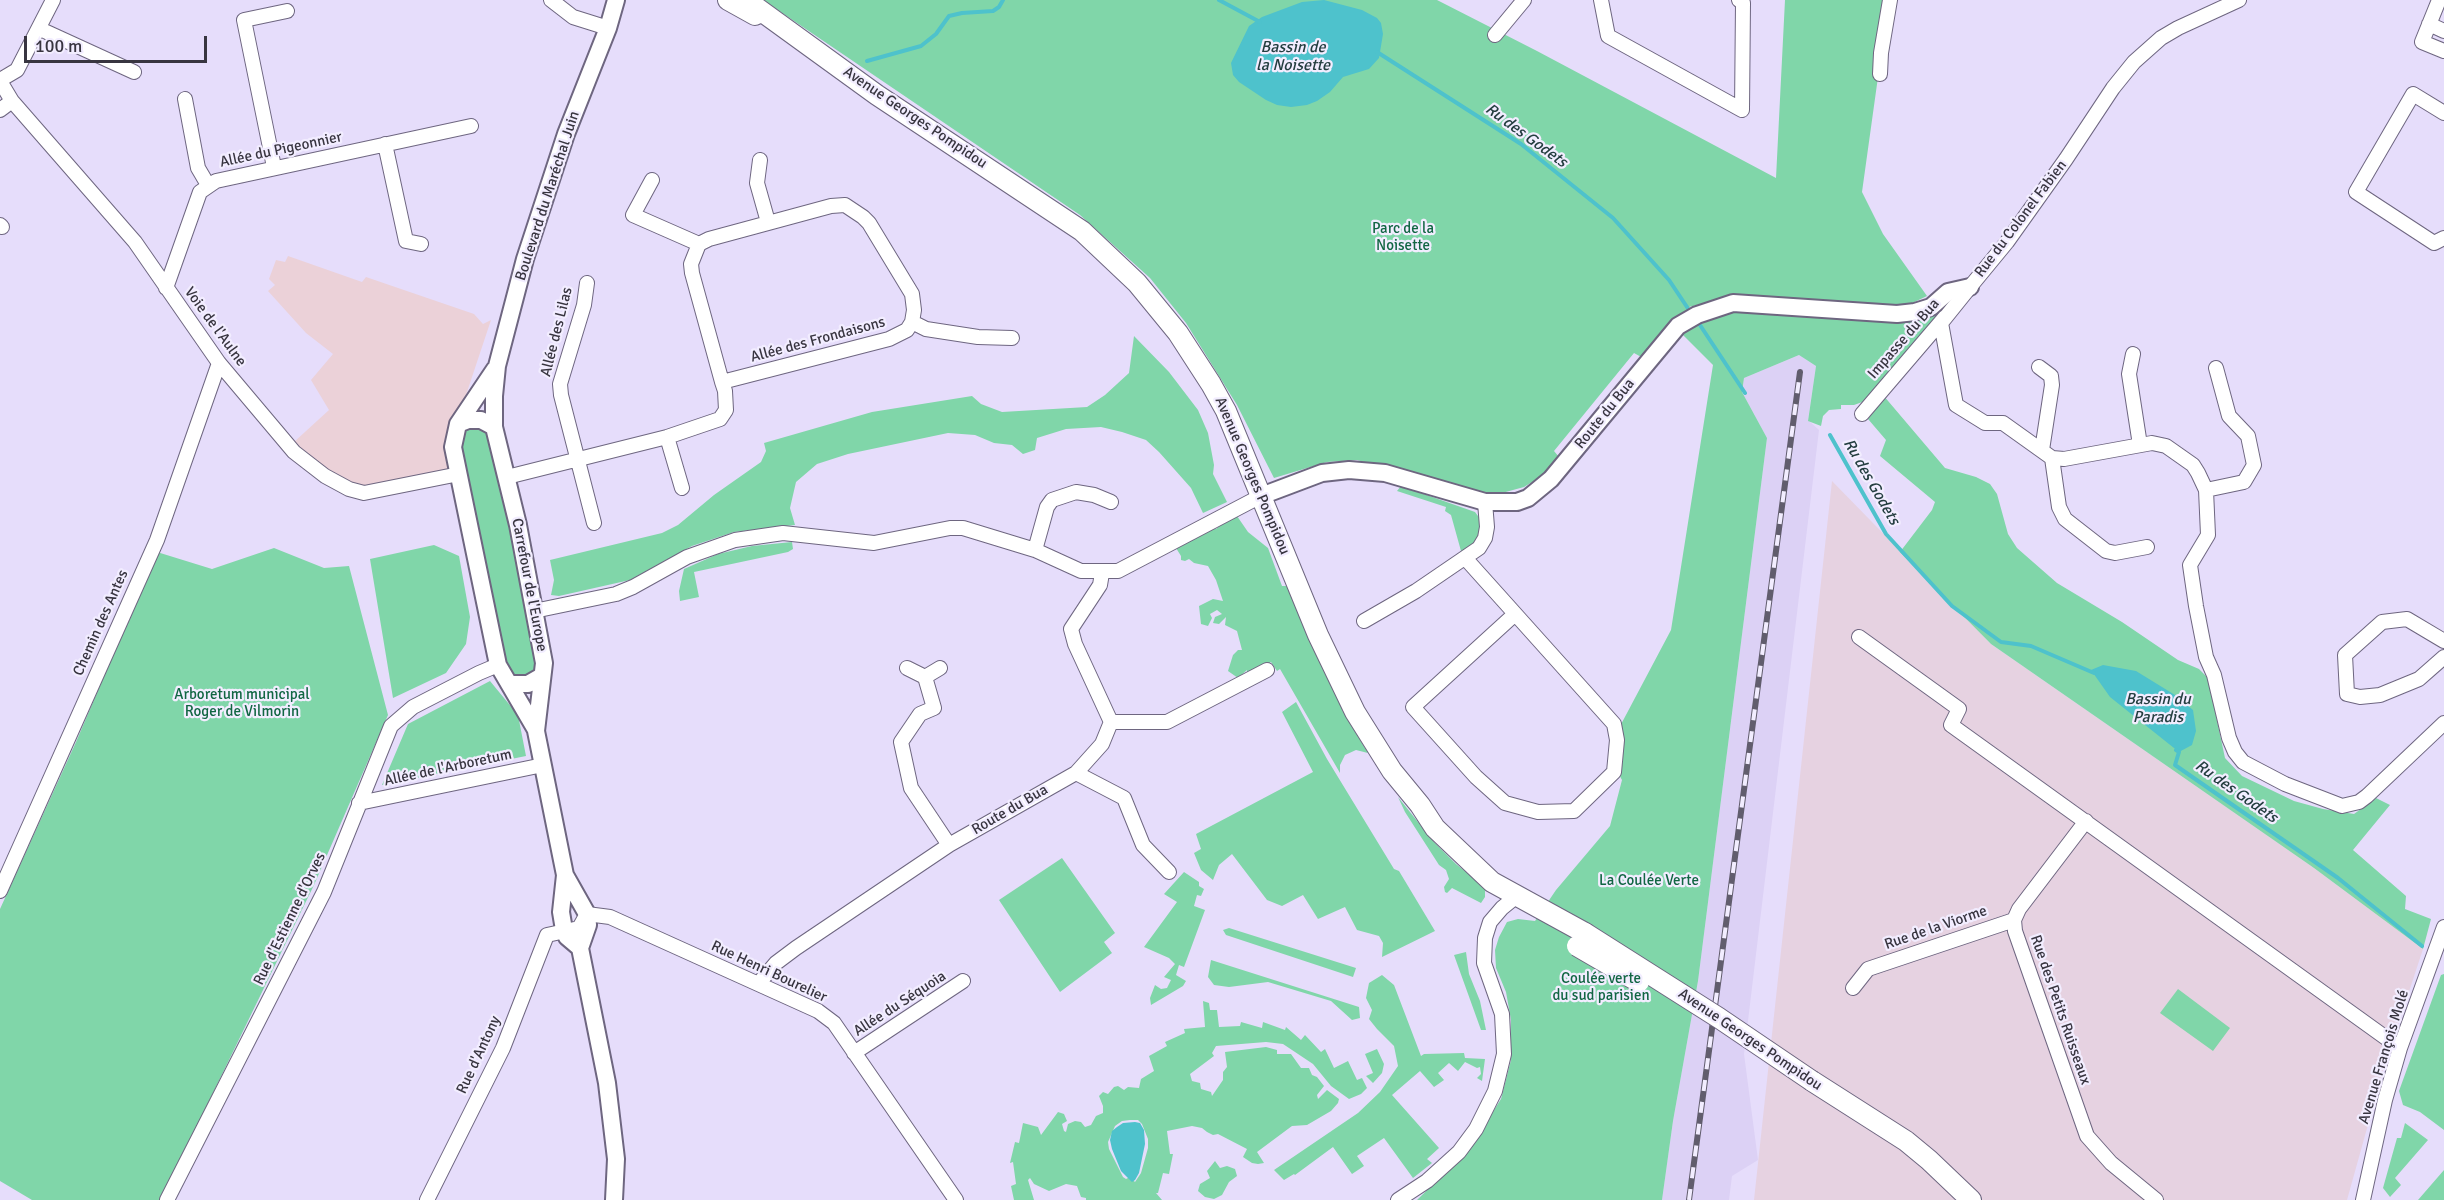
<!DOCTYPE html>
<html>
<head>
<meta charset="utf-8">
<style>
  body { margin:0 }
  #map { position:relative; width:2444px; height:1200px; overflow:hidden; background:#e6ddfb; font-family:Signika,sans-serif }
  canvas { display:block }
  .scale { position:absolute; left:24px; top:36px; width:183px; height:27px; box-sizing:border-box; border:3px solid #383540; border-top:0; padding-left:8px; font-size:18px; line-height:21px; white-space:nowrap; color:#383540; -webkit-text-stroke:4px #f2edff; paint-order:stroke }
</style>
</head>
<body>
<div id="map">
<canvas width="2444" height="1200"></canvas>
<div class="scale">100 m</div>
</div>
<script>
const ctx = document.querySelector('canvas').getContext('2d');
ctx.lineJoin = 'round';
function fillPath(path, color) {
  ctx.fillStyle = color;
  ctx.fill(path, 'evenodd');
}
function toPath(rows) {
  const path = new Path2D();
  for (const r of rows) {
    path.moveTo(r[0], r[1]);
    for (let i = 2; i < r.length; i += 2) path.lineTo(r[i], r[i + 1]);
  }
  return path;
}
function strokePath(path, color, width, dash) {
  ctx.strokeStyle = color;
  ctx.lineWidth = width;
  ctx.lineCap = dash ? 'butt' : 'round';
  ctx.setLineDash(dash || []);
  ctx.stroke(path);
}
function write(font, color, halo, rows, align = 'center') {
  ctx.font = font + ' Signika,sans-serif';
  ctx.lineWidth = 4.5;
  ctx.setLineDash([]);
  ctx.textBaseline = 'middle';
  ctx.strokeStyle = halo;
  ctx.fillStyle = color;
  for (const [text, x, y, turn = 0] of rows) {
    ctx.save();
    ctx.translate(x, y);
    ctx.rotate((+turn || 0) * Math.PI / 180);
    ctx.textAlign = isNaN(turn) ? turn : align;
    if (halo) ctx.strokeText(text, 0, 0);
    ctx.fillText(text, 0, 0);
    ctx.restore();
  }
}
fillPath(toPath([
  [288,256,362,282,366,277,474,314,483,324,491,320,466,395,451,425,451,468,367,487,353,483,317,463,294,442,329,410,311,380,333,354,306,333,268,291,275,285,269,279,276,260,285,262]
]), '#ebd1d8');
fillPath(toPath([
  [1832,481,1991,644,2314,868,2423,949,2383,1071,2347,1200,1754,1200]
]), '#e6d2e1');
fillPath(toPath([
  [1799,355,1816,366,1808,420,1819,430,1744,1054,1758,1160,1732,1176,1729,1200,1662,1200,1673,1121,1698,981,1767,438,1742,392,1744,378]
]), '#dcd1f5');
fillPath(toPath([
  [763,0,1437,0,1537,51,1776,178,1785,0,1885,0,1873,76,1878,77,1862,192,1883,234,1927,296,1908,305,1846,319,1898,322,1955,296,1865,401,1854,405,1841,405,1841,409,1829,410,1823,416,1821,426,1808,421,1816,366,1799,355,1744,378,1742,392,1767,438,1698,981,1673,1121,1662,1200,1417,1200,1469,1149,1501,1099,1511,1060,1511,1020,1506,992,1496,968,1495,950,1499,937,1507,922,1518,919,1535,921,1556,890,1610,826,1622,780,1618,773,1618,730,1671,630,1713,365,1682,334,1701,321,1733,312,1744,311,1717,300,1689,307,1643,358,1634,353,1554,451,1559,457,1545,474,1524,487,1502,493,1475,492,1357,460,1327,462,1274,478,1237,405,1186,323,1150,278,1080,215],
  [1134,336,1169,372,1198,410,1208,433,1214,465,1213,474,1227,502,1203,513,1191,488,1159,452,1146,440,1122,432,1101,427,1066,429,1037,438,1035,450,1023,454,1012,445,994,443,975,435,948,433,848,454,817,464,796,482,790,508,795,525,734,532,692,546,630,580,559,596,551,595,554,580,550,560,662,533,678,525,714,495,761,462,766,451,764,443,872,412,972,396,981,404,1002,412,1087,407,1105,395,1129,373],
  [1883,395,1945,468,1976,477,1990,484,1997,494,2008,534,2017,548,2057,583,2122,622,2178,660,2199,669,2208,678,2225,758,2242,776,2294,801,2323,809,2354,814,2376,798,2390,805,2353,850,2406,896,2405,909,2431,919,2423,949,2314,868,1991,644,1900,552,1932,510,1935,502,1880,456,1886,440,1868,419],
  [478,427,493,435,540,659,533,673,522,677,510,674,504,664,459,454,464,430],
  [1401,486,1475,512,1481,520,1481,528,1476,544,1465,554,1461,551,1451,515,1445,511,1446,507,1397,491],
  [1237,516,1248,532,1268,548,1282,586,1286,586,1292,592,1343,704,1342,710,1368,753,1356,750,1345,755,1340,765,1340,773,1280,669,1277,671,1271,662,1247,675,1247,670,1238,678,1228,671,1233,655,1238,650,1242,650,1237,631,1225,625,1226,617,1219,624,1213,623,1215,617,1222,614,1217,610,1210,614,1212,618,1208,626,1201,624,1199,606,1213,599,1223,601,1216,580,1208,566,1194,563,1189,559,1185,561,1181,560,1181,556,1176,548,1180,543,1205,529,1216,529,1229,518],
  [792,542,793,549,788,552,694,572,699,597,680,601,679,591,684,569,718,554,752,546],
  [434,545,459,556,470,617,466,644,446,673,393,698,370,559],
  [274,548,324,568,349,566,388,715,314,885,161,1200,32,1200,0,1181,0,909,76,742,157,552,212,569],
  [490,681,518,715,526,756,382,785,408,724],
  [1296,702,1327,759,1394,869,1399,871,1435,931,1382,957,1383,943,1379,936,1357,930,1345,907,1318,919,1303,895,1282,906,1267,900,1232,854,1219,865,1213,880,1201,870,1194,853,1201,849,1196,834,1313,772,1282,712],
  [1398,797,1434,842,1456,864,1485,887,1485,897,1481,903,1452,888,1447,893,1445,892,1444,887,1449,879,1446,870,1439,865,1405,812],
  [1062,858,1115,933,1104,942,1112,953,1060,992,999,900],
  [1184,872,1199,882,1199,886,1204,889,1201,896,1197,895,1194,906,1205,910,1184,967,1179,965,1176,975,1186,981,1183,986,1151,1005,1150,998,1155,985,1161,989,1167,988,1171,980,1164,977,1175,964,1169,958,1144,947,1177,902,1164,894],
  [1229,928,1356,968,1353,977,1226,935,1223,930],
  [1466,952,1469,974,1480,1001,1486,1030,1481,1030,1454,955],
  [1211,960,1359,1007,1360,1018,1352,1020,1331,1001,1268,982,1229,987,1214,985,1208,977],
  [2444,974,2444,1130,2420,1112,2403,1105,2399,1091,2441,975],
  [1382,975,1394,985,1421,1056,1424,1054,1464,1053,1465,1058,1485,1059,1482,1081,1477,1078,1481,1074,1480,1067,1477,1068,1465,1062,1458,1071,1449,1063,1438,1073,1444,1080,1434,1087,1420,1071,1392,1095,1439,1148,1427,1159,1432,1163,1413,1178,1384,1138,1357,1156,1364,1166,1352,1174,1333,1147,1295,1175,1294,1174,1284,1180,1274,1170,1358,1113,1380,1092,1398,1066,1394,1046,1377,1029,1369,1019,1372,1010,1366,998,1369,983],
  [2178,989,2230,1028,2213,1051,2160,1013],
  [1203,1001,1209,1003,1210,1010,1217,1010,1219,1027,1240,1026,1241,1022,1262,1028,1263,1022,1285,1030,1286,1027,1301,1040,1305,1035,1321,1052,1325,1049,1334,1068,1348,1061,1357,1080,1362,1078,1367,1088,1361,1094,1349,1099,1331,1086,1313,1064,1283,1044,1266,1042,1216,1046,1212,1053,1214,1056,1190,1074,1192,1081,1200,1083,1201,1089,1211,1092,1212,1096,1223,1080,1223,1072,1227,1067,1225,1052,1266,1047,1277,1050,1277,1054,1291,1054,1301,1068,1309,1068,1312,1075,1317,1077,1324,1086,1317,1095,1318,1099,1327,1090,1339,1099,1338,1103,1331,1111,1307,1125,1292,1126,1257,1152,1264,1163,1258,1164,1252,1163,1243,1157,1247,1149,1218,1134,1213,1135,1207,1132,1202,1128,1192,1126,1167,1131,1170,1154,1173,1154,1169,1174,1163,1173,1158,1193,1156,1193,1162,1200,1086,1200,1086,1198,1081,1197,1077,1186,1066,1184,1049,1191,1034,1184,1030,1178,1028,1180,1034,1200,1014,1200,1011,1186,1016,1184,1013,1162,1010,1163,1015,1142,1019,1143,1023,1123,1038,1127,1041,1135,1058,1112,1064,1114,1067,1121,1062,1124,1064,1131,1066,1132,1068,1124,1075,1121,1081,1122,1085,1127,1091,1125,1096,1116,1103,1113,1103,1106,1099,1096,1103,1092,1108,1094,1114,1087,1118,1086,1124,1090,1128,1087,1139,1088,1141,1079,1154,1071,1149,1056,1167,1046,1165,1042,1185,1033,1184,1029,1205,1027],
  [1130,1120,1138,1120,1142,1124,1148,1139,1148,1148,1141,1173,1135,1182,1130,1177,1126,1179,1123,1177,1109,1149,1108,1142,1115,1126,1122,1121],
  [1377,1049,1384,1064,1382,1073,1373,1083,1366,1076,1373,1073,1365,1054],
  [2405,1123,2428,1140,2395,1178,2401,1185,2390,1197,2383,1188,2397,1138,2401,1138],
  [1215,1161,1220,1168,1227,1166,1235,1169,1237,1176,1229,1182,1222,1195,1214,1199,1205,1197,1198,1191,1200,1184,1210,1178,1207,1171],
  [2444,1170,2444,1200,2418,1200]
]), '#80d6a9');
fillPath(toPath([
  [1324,0,1362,10,1377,18,1381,23,1383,34,1379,58,1369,69,1343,77,1330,92,1317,101,1307,105,1291,107,1277,105,1266,100,1239,82,1233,75,1231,63,1249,26,1262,17,1302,2],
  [2103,665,2136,671,2175,695,2193,710,2196,731,2192,745,2179,752,2110,697,2091,670],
  [1135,1122,1140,1123,1144,1130,1145,1144,1139,1173,1135,1180,1132,1182,1121,1171,1112,1149,1110,1140,1112,1131,1117,1127,1123,1123]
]), '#4ec2cc');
strokePath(toPath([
  [1219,0,1260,22],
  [1377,52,1521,144,1613,218,1669,280,1691,313],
  [867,61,921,46,936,34,949,16,962,13,993,11,999,7,1003,0],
  [1696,319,1745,393],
  [1830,435,1886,534,1952,606,2001,642,2031,646,2094,673],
  [2176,750,2179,752,2175,765,2338,878,2422,946]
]), '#4ec2cc', 4);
const minor = toPath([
  [551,0,573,17,608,28],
  [1601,0,1608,36,1742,110,1743,3,1739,0],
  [2439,0,2422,42,2444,51],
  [2429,24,2444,31],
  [40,29,134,72],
  [1495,35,1524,0],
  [1880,74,1881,53,1890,0],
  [0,80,17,70,53,0],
  [0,81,12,101,135,242,219,363,294,452,325,476,349,489,364,493,459,474],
  [185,99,198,168,208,185],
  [0,110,12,101],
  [2444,113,2413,94,2356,192,2434,243,2444,238],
  [385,144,406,241,421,244],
  [760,160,757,183,768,222],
  [274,167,244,20,287,11],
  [652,180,633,215,699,244],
  [0,225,2,227],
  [587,283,584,305,560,384,561,395,594,523],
  [1970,287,1941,323,1956,405,1985,423,2003,423,2052,458,2064,459,2152,443,2166,446,2193,465,2198,473,2206,490,2208,535,2190,565,2196,606,2206,657,2214,675,2229,738,2235,752,2243,762,2285,784,2342,806,2359,802,2367,796,2444,723],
  [166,288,200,192,216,181,471,126],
  [1965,293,2007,242,2066,159,2113,88,2134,62,2161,38,2178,28,2239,0],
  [912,322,926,329,978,337,1012,338],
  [2133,354,2129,374,2140,445],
  [2039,367,2051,376,2052,385,2042,450],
  [1862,414,1945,317],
  [667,437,682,488],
  [2052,458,2059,507,2065,519,2106,551,2115,553,2147,547],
  [507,477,667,437,720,419,726,410,725,391,722,382,692,273,691,264,699,244,709,239,831,206,845,205,863,217,869,223,912,294,914,310,912,322,907,330,889,339,722,382],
  [2206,490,2244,482,2254,465,2248,436,2229,416,2216,368],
  [1035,550,1047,507,1052,500,1076,492,1094,495,1111,502],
  [1466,559,1614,724,1617,740,1614,772,1574,811,1538,812,1505,803,1476,777,1413,707,1515,614],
  [1102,573,1100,585,1071,629,1075,644,1111,722],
  [534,611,616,594,633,587,687,557,735,540,783,533,874,543,950,528,963,528,1035,550,1081,571,1118,571,1261,496],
  [1364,621,1416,591,1479,548,1485,538,1487,527,1485,502],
  [1859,637,1959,709,1951,725,2400,1048],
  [2444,641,2407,619,2382,622,2345,655,2347,694,2360,697,2380,695,2419,679,2444,657],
  [907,668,925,677,934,708,920,714,901,742,911,788,949,845],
  [925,677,940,668],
  [1111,722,1167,722,1267,670],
  [1076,773,1124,798,1143,845,1169,872],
  [359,803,543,765],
  [2086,821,2019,909,2014,920,2015,931,2087,1136,2111,1163,2156,1200],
  [0,891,157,540,219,363],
  [759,983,776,963,796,948,949,845,1076,773,1102,744,1111,722],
  [1853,988,1868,969,2014,920],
  [854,1053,963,981],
  [167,1200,324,892,391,726,413,707,479,673,498,665],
  [427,1200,503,1048,547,935,579,928,587,914,610,917,818,1011,834,1023,956,1200],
  [1398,1200,1427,1181,1459,1152,1476,1129,1495,1091,1504,1054,1502,1014,1484,963,1485,938,1490,922,1502,908,1518,895],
  [2363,1200,2385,1100,2400,1048,2444,927]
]);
const tertiary = toPath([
  [495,369,458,424,453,447,498,665,536,730],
  [458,424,468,420,481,420,494,427],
  [1261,496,1322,473,1349,470,1385,473,1485,502,1517,502,1528,498,1551,479,1678,326,1697,315,1733,303,1897,314,1915,312,1931,307,1948,292,1970,287],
  [509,684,528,684,542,676],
  [565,875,561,912,564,930,567,937,580,948],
  [580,948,588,925,587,914,565,875,536,731,544,663,518,525,494,427,494,396,497,366,525,259,566,134,608,28,616,0],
  [580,948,607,1083,616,1159,614,1200]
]);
const secondary = toPath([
  [728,0,755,15],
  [746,0,877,95,1082,231,1137,283,1178,333,1211,384,1226,411,1318,635,1355,712,1392,771,1420,805,1435,828,1492,882,1585,933],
  [1812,1081,1906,1141,1929,1160,1971,1200]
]);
strokePath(minor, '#6e6680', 16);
strokePath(tertiary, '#6e6680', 20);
strokePath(secondary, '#6e6680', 22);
strokePath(minor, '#fff', 14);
strokePath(tertiary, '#fff', 16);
strokePath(secondary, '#fff', 20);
const rail = toPath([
  [1689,1200,1800,372]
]);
strokePath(rail, '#615d6d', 6);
strokePath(rail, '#f2edff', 4, [11]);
const secondaryBridge = toPath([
  [1585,933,1719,1018,1812,1081],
  [1577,946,1639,982]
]);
strokePath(secondaryBridge, '#6e6680', 22, []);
strokePath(secondaryBridge, '#fff', 20);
write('15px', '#383540', '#f2edff', [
  ["Avenue Georges Pompidou",915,118,34],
  ["Allée du Pigeonnier",281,150,-12],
  ["Boulevard du Maréchal Juin",548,196,-72],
  ["Rue du Colonel Fabien",2021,219,-53],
  ["Voie de l'Aulne",215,327,54],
  ["Allée des Lilas",557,332,-76],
  ["Impasse du Bua",1904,339,-49],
  ["Allée des Frondaisons",818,340,-15],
  ["Route du Bua",1605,414,-51],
  ["Avenue Georges Pompidou",1252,476,67],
  ["Carrefour de l'Europe",529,585,79],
  ["Chemin des Antes",101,623,-66],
  ["Allée de l'Arboretum",448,768,-12],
  ["Route du Bua",1010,810,-30],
  ["Rue d'Estienne d'Orves",290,919,-64],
  ["Rue de la Viorme",1936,928,-19],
  ["Rue Henri Bourelier",769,972,25],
  ["Allée du Séquoia",900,1004,-33],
  ["Rue des Petits Ruisseaux",2060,1010,71],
  ["Avenue Georges Pompidou",1750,1040,34],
  ["Rue d'Antony",479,1055,-65],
  ["Avenue François Molé",2384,1057,-73]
]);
write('15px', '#116643', '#f2edff', [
  ["Parc de la",1403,229],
  ["Noisette",1403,246],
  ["Arboretum municipal",242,695],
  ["Roger de Vilmorin",242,712],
  ["La Coulée Verte",1649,881],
  ["Coulée verte",1601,979],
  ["du sud parisien",1601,996]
]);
write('italic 16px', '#243e40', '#f2edff', [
  ["Bassin de",1293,48],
  ["la Noisette",1293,66],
  ["Ru des Godets",1526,136,36],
  ["Ru des Godets",1871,482,60],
  ["Bassin du",2158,700],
  ["Paradis",2158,718],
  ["Ru des Godets",2236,792,35]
]);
</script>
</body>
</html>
